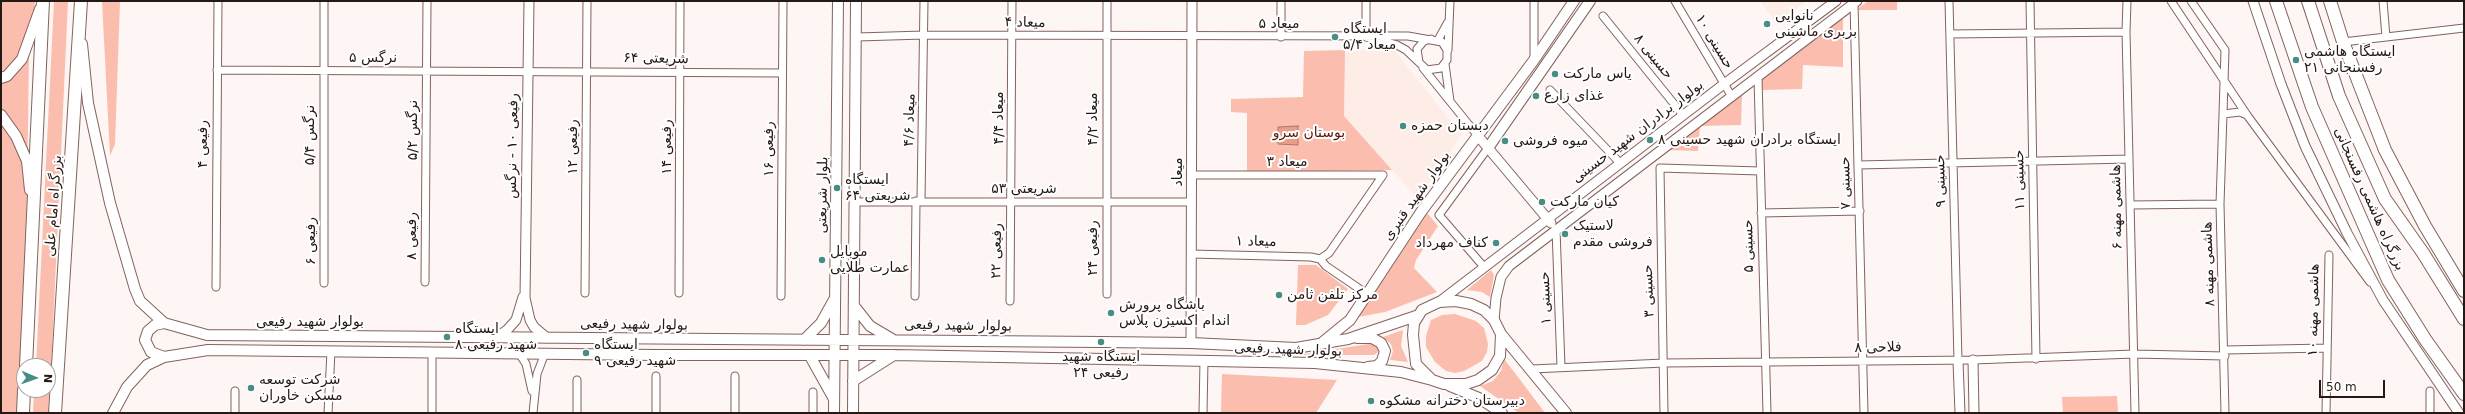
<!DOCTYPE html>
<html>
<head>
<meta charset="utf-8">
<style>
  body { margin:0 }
  #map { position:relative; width:2465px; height:414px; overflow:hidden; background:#fdf6f4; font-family:"DejaVu Sans",sans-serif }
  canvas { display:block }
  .frame { position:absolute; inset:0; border:2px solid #251915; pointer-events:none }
  .north { position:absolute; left:16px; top:358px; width:40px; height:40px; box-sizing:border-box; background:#fff; border:1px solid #a8a3a1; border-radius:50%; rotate:92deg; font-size:11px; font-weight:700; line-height:16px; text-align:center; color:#251915 }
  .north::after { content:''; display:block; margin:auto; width:14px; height:18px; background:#488d84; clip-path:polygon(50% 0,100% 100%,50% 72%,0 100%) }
  .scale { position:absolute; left:2319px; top:380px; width:66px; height:18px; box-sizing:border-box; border:2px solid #251915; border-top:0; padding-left:5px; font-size:12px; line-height:14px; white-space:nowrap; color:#251915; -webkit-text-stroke:3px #fff; paint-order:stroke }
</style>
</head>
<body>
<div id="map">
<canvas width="2465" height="414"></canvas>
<div class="frame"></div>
<div class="north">N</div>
<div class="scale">50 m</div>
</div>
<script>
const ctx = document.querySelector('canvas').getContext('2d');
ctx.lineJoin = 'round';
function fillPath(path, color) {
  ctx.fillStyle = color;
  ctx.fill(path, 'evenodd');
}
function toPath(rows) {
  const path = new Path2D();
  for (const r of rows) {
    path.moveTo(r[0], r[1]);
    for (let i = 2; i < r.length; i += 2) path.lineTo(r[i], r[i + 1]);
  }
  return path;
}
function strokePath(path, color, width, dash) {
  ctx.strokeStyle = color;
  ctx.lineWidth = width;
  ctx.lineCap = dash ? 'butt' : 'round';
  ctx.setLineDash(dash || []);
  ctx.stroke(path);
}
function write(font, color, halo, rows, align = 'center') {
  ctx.font = font + ' "DejaVu Sans","Noto Sans Arabic",sans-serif';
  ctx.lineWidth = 4;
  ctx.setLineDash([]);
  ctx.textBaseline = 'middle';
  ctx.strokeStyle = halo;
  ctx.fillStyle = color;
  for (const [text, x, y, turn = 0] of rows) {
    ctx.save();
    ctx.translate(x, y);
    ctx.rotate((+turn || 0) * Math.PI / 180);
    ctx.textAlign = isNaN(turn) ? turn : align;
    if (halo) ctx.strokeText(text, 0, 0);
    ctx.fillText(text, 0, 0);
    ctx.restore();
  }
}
fillPath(toPath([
  [1760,1,1806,1,1777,24],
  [1345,50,1395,51,1462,135,1417,198,1344,116]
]), '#feece7');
fillPath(toPath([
  [1,1,35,1,34,29,29,51,25,343,19,413,1,413],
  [54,1,68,1,52,350,48,413,33,413,34,390,48,390,48,366,36,366],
  [102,1,120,1,115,144,110,156],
  [1868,1,1897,1,1897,10,1856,10],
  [1843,18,1843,67,1803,65,1802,89,1761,90,1762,80],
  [1345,50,1344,116,1392,170,1247,172,1247,113,1231,112,1231,99,1303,97,1304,51],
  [1742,95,1741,125,1700,126,1698,151,1667,150],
  [1427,213,1438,226,1416,260,1414,268,1437,292,1385,312,1358,317],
  [1298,265,1316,265,1348,289,1328,315,1305,325,1296,325],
  [1491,270,1494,275,1490,297,1482,292,1467,290],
  [1455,314,1476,321,1484,328,1488,344,1487,352,1482,361,1464,371,1455,373,1446,371,1435,362,1426,347,1426,336,1431,320,1442,315],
  [1403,330,1401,346,1408,362,1390,360,1393,351,1391,344,1383,337],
  [1375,343,1381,350,1374,355,1298,355],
  [1504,359,1518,377,1545,413,1519,413,1480,386,1493,381,1501,371],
  [1222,374,1337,380,1316,413,1221,413],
  [2117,396,2118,413,2063,413,2062,397]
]), '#fbbdad');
const water = toPath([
  [1298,126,1298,145,1278,144,1278,127,1298,126]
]);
fillPath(water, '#e89e8b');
strokePath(water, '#ae7668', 1);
const minor = toPath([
  [1366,1,1366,37],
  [1534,1,1534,59],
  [1675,1,1732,97],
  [1949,1,1958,361],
  [2030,1,2036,359],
  [2127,1,2126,32,2135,413],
  [2171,1,2247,115,2370,282],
  [2191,1,2225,50,2223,114],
  [2383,1,2386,37],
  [1854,3,1864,413],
  [1603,16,1683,115],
  [1950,34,2126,32],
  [857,37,924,35,1408,36,1442,42,1447,50,1447,60,1441,68,1427,70,1406,50,1397,45,1366,37],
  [1281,37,1281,1],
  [1438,40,1448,22],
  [2343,42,2464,28],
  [1448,50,1450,1],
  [1419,62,1417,49,1424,41,1431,39],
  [1445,64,1450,101],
  [1423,68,1478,136],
  [217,70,782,73],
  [1758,78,1767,413],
  [1550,90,1620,163],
  [1858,165,2129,159],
  [1192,175,1383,175],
  [855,202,1192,202],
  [2130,205,2220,204],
  [1761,213,1860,211],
  [1556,229,1561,367],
  [1191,254,1311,257,1320,259],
  [1320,259,1329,253,1383,175],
  [1320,259,1326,266,1367,294],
  [1484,267,1439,215,1488,148],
  [425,282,427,1],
  [324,283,324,1],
  [216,287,218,1],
  [585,293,587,1],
  [679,293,680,1],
  [1107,294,1107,1],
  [781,296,783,1],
  [915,296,916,201,921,201,924,1],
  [1010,301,1012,1],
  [2225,350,2326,348],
  [519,353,526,364,532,391],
  [1532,369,1664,363,1973,360,2134,354,2225,356],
  [735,376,735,413],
  [577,380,577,413],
  [2430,391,2430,413],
  [813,392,813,413],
  [235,413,235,391],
  [328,413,331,351],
  [432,413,432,352],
  [533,413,537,374,545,353],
  [656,413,656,376],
  [1203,413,1204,361],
  [1664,413,1660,168,1760,171],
  [2225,413,2220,204,2223,114,2240,112,2247,115],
  [2326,413,2329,255]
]);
const tertiary = toPath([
  [529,1,525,298,530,320,534,327,547,338],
  [2253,1,2281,84,2305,146,2347,233,2383,300,2459,413],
  [1478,136,1551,223],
  [1439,302,1724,84,1836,1],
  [1494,320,1496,298,1501,277,1509,266,1857,1],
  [498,336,507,330,516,320,523,297],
  [1191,343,1192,1],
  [1973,360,1974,413],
  [1958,361,1960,413]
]);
const secondary = toPath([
  [82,44,88,103,110,203,135,289,140,301,164,323,207,335,1101,342,1191,343,1296,348,1348,339,1419,315],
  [1,78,7,76,22,59,40,9],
  [1,115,16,136,27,161,30,190],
  [1488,148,1590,1],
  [1456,301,1471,304,1484,310,1494,320,1501,334,1500,356,1492,370,1478,380,1466,384,1444,384,1432,380,1416,364,1413,335,1414,323,1422,310,1439,302,1456,301],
  [855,307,870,326,892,339],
  [1501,334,1566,413],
  [1357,338,1372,338,1381,343,1385,351,1382,361,1377,366,1368,367],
  [804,340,821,323,835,298],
  [1323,342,1350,320,1421,212,1534,60,1574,1],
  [810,356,834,399],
  [164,357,151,352,145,340,148,331,155,325,164,323],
  [853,381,894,355],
  [1450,386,1479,398,1502,413],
  [113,413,127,387,147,365,164,357,208,350,657,355,894,355,1315,363,1401,372,1432,380],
  [834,413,838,1],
  [853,413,856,1]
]);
const trunk = toPath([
  [2276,1,2312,107,2388,280,2425,339,2464,394],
  [2308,1,2339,96,2385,199,2423,253,2464,319],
  [2330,1,2343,42,2385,150,2425,226,2464,291],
  [26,366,43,1],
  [23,413,24,390],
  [55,413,81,1]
]);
strokePath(minor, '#83635b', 9);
strokePath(tertiary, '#83635b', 11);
strokePath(secondary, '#83635b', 12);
strokePath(trunk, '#83635b', 14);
strokePath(minor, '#fff', 7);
strokePath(tertiary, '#fff', 9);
strokePath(secondary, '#fff', 10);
strokePath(trunk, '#fff', 12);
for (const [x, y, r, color] of [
  [1767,24,4,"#488d84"],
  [1335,37,4,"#488d84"],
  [2296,60,4,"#488d84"],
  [1555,74,4,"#488d84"],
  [1536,96,4,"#488d84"],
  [1403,126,4,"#488d84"],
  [1650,140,4,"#488d84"],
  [1505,141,4,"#488d84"],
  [837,188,4,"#488d84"],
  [1542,202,4,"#488d84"],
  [1565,234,4,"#488d84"],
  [1496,243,4,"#488d84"],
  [822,260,4,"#488d84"],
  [1279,295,4,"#488d84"],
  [1111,313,4,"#488d84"],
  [447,337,4,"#488d84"],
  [1101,342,4,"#488d84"],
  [586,353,4,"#488d84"],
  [251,388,4,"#488d84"],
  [1371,401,4,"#488d84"]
]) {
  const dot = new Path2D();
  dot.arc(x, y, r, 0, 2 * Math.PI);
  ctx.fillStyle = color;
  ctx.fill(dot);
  strokePath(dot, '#fff', 1.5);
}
write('14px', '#251915', '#fff', [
  ["نانوایی",1775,16],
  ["بربری ماشینی",1775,32],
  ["ایستگاه",1343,29],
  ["میعاد ۵/۴",1343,45],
  ["ایستگاه هاشمی",2304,52],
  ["رفسنجانی ۲۱",2304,68],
  ["یاس مارکت",1563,74],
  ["غذای زارع",1544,96],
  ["دبستان حمزه",1411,126],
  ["ایستگاه برادران شهید حسینی ۸",1658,140],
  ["میوه فروشی",1513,141],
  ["ایستگاه",845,180],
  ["شریعتی ۶۴",845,196],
  ["کیان مارکت",1550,202],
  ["لاستیک",1573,226],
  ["فروشی مقدم",1573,242],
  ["کناف مهرداد",1488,243,"right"],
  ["موبایل",830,252],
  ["عمارت طلایی",830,268],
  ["مرکز تلفن ثامن",1287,295],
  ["باشگاه پرورش",1119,305],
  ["اندام اکسیژن پلاس",1119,321],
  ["ایستگاه",455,329],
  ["شهید رفیعی ۸",455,345],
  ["ایستگاه",594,345],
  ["شهید رفیعی ۹",594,361],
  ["ایستگاه شهید",1101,357,"center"],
  ["رفیعی ۲۴",1101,373,"center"],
  ["شرکت توسعه",259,380],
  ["مسکن خاوران",259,396],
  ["دبیرستان دخترانه مشکوه",1379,401]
], 'left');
write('14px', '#251915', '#fff', [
  ["میعاد ۴",1025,23,1],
  ["میعاد ۵",1279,24],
  ["حسینی ۱۰",1714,42,59],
  ["حسینی ۸",1653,57,51],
  ["نرگس ۵",373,58],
  ["شریعتی ۶۴",656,59,1],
  ["میعاد ۴/۴",999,118,-90],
  ["میعاد ۴/۲",1093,119,-90],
  ["میعاد ۴/۶",910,120,-88],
  ["نرگس ۵/۲",413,130,-90],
  ["بولوار برادران شهید حسینی",1638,132,-37],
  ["نرگس ۵/۴",310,135,-90],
  ["رفیعی ۴",203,144,-90],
  ["رفیعی ۱۰ - نرگس",513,146,-89],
  ["رفیعی ۱۲",573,147,-90],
  ["رفیعی ۱۴",667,147,-90],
  ["رفیعی ۱۶",769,149,-90],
  ["میعاد ۳",1287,162],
  ["میعاد",1178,172,-90],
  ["حسینی ۱۱",2020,180,-91],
  ["حسینی ۹",1941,181,-91],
  ["حسینی ۷",1846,183,-91],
  ["شریعتی ۵۳",1024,189],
  ["بلوار شریعتی",823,195,-89],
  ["بولوار شهید قنبری",1417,196,-55],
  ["بزرگراه هاشمی رفسنجانی",2369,199,66],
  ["بزرگراه امام علی",54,206,-86],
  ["هاشمی مهنه ۶",2117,207,-91],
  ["رفیعی ۸",412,236,-90],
  ["رفیعی ۶",311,241,-90],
  ["میعاد ۱",1256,242,1],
  ["حسینی ۵",1749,246,-91],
  ["رفیعی ۲۴",1093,248,-90],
  ["رفیعی ۲۲",997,251,-89],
  ["هاشمی مهنه ۸",2209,264,-92],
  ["حسینی ۳",1649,291,-92],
  ["حسینی ۱",1546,298,-92],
  ["هاشمی مهنه ۱۰",2314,310,-89],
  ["بولوار شهید رفیعی",310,322],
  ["بولوار شهید رفیعی",634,325,1],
  ["بولوار شهید رفیعی",958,326,1],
  ["فلاحی ۸",1878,348,-1],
  ["بولوار شهید رفیعی",1288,350,2]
]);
write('14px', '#591807', '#fff', [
  ["بوستان سرو",1309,133]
]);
</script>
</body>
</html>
